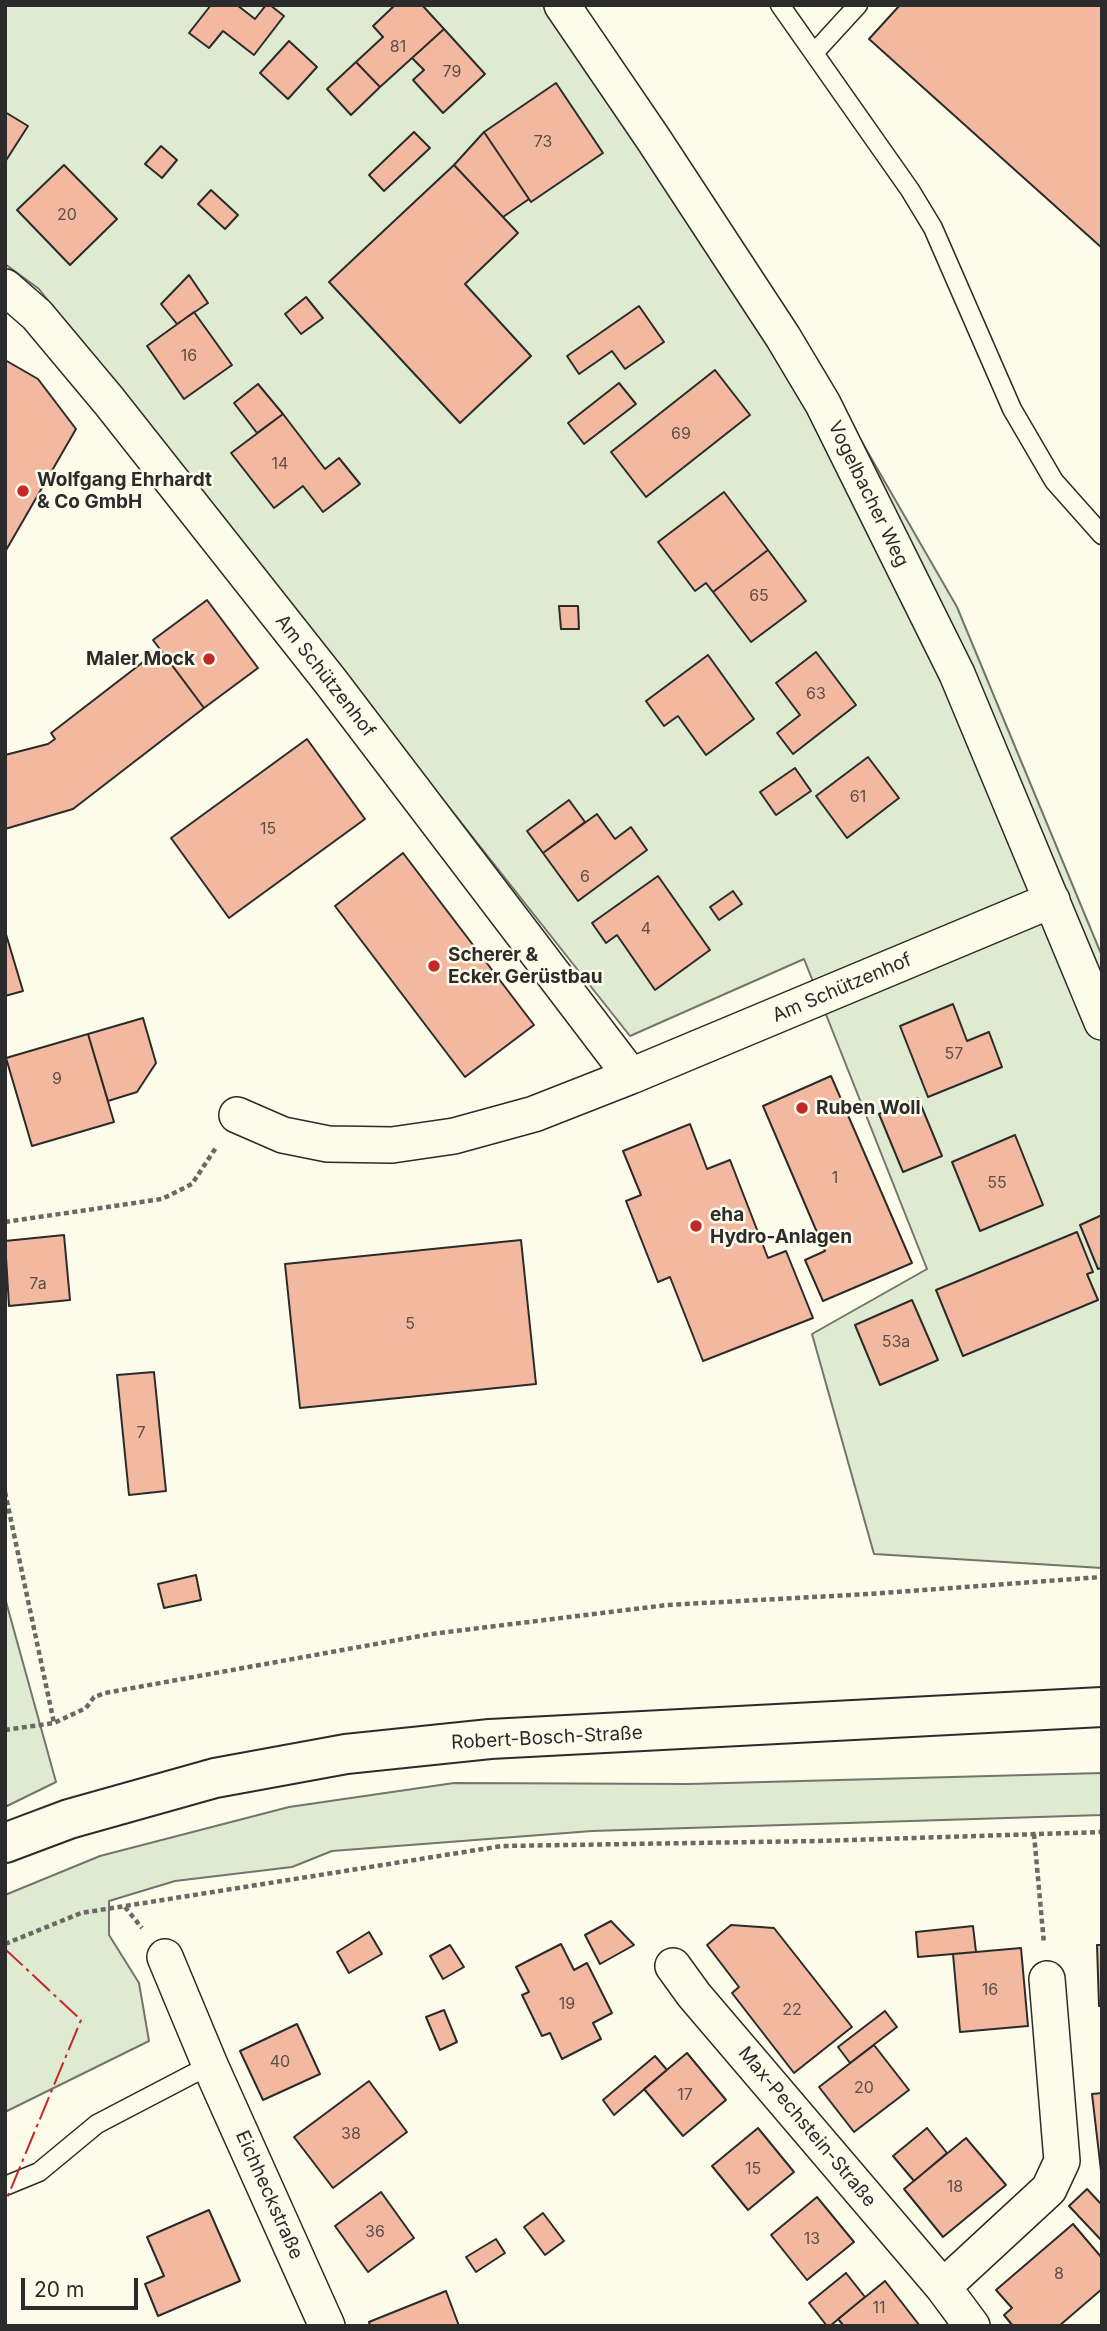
<!DOCTYPE html>
<html>
<head>
<meta charset="utf-8">
<style>
  body { margin:0 }
  #map { position:relative; width:1107px; height:2331px; overflow:hidden; background:#fdfbea; font-family:Inter,sans-serif }
  canvas { display:block }
  .frame { position:absolute; inset:0; border:7px solid #2b2b2b; pointer-events:none }
  .scale { position:absolute; left:21px; top:2278px; width:117px; height:32px; box-sizing:border-box; border:4px solid #2b2b2b; border-top:0; padding-left:9px; font-size:21px; line-height:24px; white-space:nowrap; color:#2b2b2b; -webkit-text-stroke:5px #fdfbea; paint-order:stroke }
</style>
</head>
<body>
<div id="map">
<canvas width="1107" height="2331"></canvas>
<div class="frame"></div>
<div class="scale">20 m</div>
</div>
<script>
const ctx = document.querySelector('canvas').getContext('2d');
ctx.lineJoin = 'round';
function fillPath(path, color) {
  ctx.fillStyle = color;
  ctx.fill(path, 'evenodd');
}
function toPath(rows) {
  const path = new Path2D();
  for (const r of rows) {
    path.moveTo(r[0], r[1]);
    for (let i = 2; i < r.length; i += 2) path.lineTo(r[i], r[i + 1]);
  }
  return path;
}
function strokePath(path, color, width, dash) {
  ctx.strokeStyle = color;
  ctx.lineWidth = width;
  ctx.lineCap = dash ? 'butt' : 'round';
  ctx.setLineDash(dash || []);
  ctx.stroke(path);
}
function write(font, color, halo, rows, align = 'center') {
  ctx.font = font + ' Inter,sans-serif';
  ctx.lineWidth = 5;
  ctx.setLineDash([]);
  ctx.textBaseline = 'middle';
  ctx.strokeStyle = halo;
  ctx.fillStyle = color;
  for (const [text, x, y, turn = 0] of rows) {
    ctx.save();
    ctx.translate(x, y);
    ctx.rotate((+turn || 0) * Math.PI / 180);
    ctx.textAlign = isNaN(turn) ? turn : align;
    if (halo) ctx.strokeText(text, 0, 0);
    ctx.fillText(text, 0, 0);
    ctx.restore();
  }
}
const green = toPath([
  [5,5,580,5,836,397,957,607,1102,956,1102,1568,874,1554,812,1334,927,1269,804,959,630,1036,39,289,5,264,5,5],
  [5,1598,56,1782,5,1807,5,1598],
  [1102,1773,1102,1815,592,1831,332,1851,292,1867,175,1881,109,1901,109,1935,139,1983,149,2041,5,2112,5,1895,100,1856,289,1807,454,1783,689,1784,1102,1773]
]);
fillPath(green, '#deebd1');
strokePath(green, '#74746e', 2);
const building = toPath([
  [211,5,237,5,255,19,266,5,270,5,284,16,254,55,223,31,209,48,189,33,211,5],
  [395,5,422,5,444,29,380,87,356,62,383,37,373,26,395,5],
  [900,5,1102,5,1102,248,869,39,900,5],
  [444,29,485,74,443,113,413,80,424,70,412,58,444,29],
  [289,41,317,67,288,99,260,73,289,41],
  [356,62,380,87,351,115,327,89,356,62],
  [556,83,603,153,531,202,484,132,556,83],
  [5,112,28,126,5,162,5,112],
  [414,132,430,148,384,191,369,175,414,132],
  [484,132,529,199,503,217,454,165,484,132],
  [161,146,177,160,162,178,145,164,161,146],
  [64,165,117,219,70,265,17,210,64,165],
  [454,165,518,233,465,284,531,356,460,423,329,282,454,165],
  [211,190,238,215,225,229,198,204,211,190],
  [189,275,208,303,177,324,161,304,189,275],
  [306,297,323,318,301,334,285,314,306,297],
  [639,306,664,342,625,369,612,351,579,374,567,356,639,306],
  [194,312,232,365,184,399,147,346,194,312],
  [5,360,38,379,76,429,5,552,5,360],
  [715,370,750,415,646,497,611,452,715,370],
  [619,383,636,404,584,444,568,423,619,383],
  [258,384,283,414,257,433,234,403,258,384],
  [283,414,325,469,339,458,360,484,323,512,303,486,274,508,231,453,283,414],
  [724,492,768,550,713,592,706,583,695,591,658,542,724,492],
  [768,550,806,601,751,642,713,592,768,550],
  [207,600,258,668,204,708,153,640,207,600],
  [559,606,578,606,579,629,561,629,559,606],
  [160,649,204,708,73,809,5,829,5,755,48,744,55,739,51,733,160,649],
  [816,652,856,705,793,754,777,733,800,715,776,683,816,652],
  [708,655,754,719,706,755,678,716,664,726,646,701,708,655],
  [307,739,365,819,229,918,171,838,307,739],
  [868,757,899,798,847,838,816,796,868,757],
  [795,768,811,791,776,815,760,792,795,768],
  [569,800,585,822,543,853,527,831,569,800],
  [597,814,615,839,631,827,647,850,578,901,543,853,597,814],
  [403,853,534,1025,465,1077,335,906,403,853],
  [658,876,710,950,655,990,617,935,606,943,592,923,658,876],
  [733,891,742,904,719,920,710,907,733,891],
  [5,931,23,991,5,996,5,931],
  [953,1004,967,1041,989,1032,1002,1067,928,1097,900,1026,953,1004],
  [143,1018,156,1063,137,1092,108,1101,88,1034,143,1018],
  [88,1034,114,1122,32,1146,6,1058,88,1034],
  [831,1076,912,1263,823,1301,805,1260,825,1251,763,1106,831,1076],
  [918,1098,942,1156,903,1172,879,1114,918,1098],
  [690,1124,707,1169,730,1160,768,1258,786,1251,813,1318,703,1361,670,1277,658,1282,626,1201,641,1195,623,1151,690,1124],
  [1015,1135,1043,1205,980,1231,952,1162,1015,1135],
  [1102,1215,1102,1268,1098,1269,1080,1225,1102,1215],
  [1077,1232,1093,1272,1087,1274,1098,1300,963,1356,936,1290,1077,1232],
  [64,1235,70,1300,9,1306,5,1241,64,1235],
  [521,1240,536,1384,300,1408,285,1264,521,1240],
  [912,1300,938,1360,880,1385,855,1325,912,1300],
  [154,1372,166,1491,129,1495,117,1375,154,1372],
  [196,1575,201,1600,164,1608,158,1584,196,1575],
  [611,1921,634,1945,600,1964,585,1935,611,1921],
  [731,1925,774,1928,852,2027,794,2073,732,1993,739,1987,707,1945,731,1925],
  [973,1926,976,1952,918,1957,916,1932,973,1926],
  [369,1932,382,1954,349,1973,337,1952,369,1932],
  [561,1944,574,1970,587,1963,612,2013,593,2023,601,2039,562,2059,550,2033,542,2036,522,1995,529,1992,516,1967,561,1944],
  [450,1945,464,1967,443,1979,430,1956,450,1945],
  [1097,1945,1102,1945,1102,2006,1099,2006,1097,1945],
  [1021,1948,1028,2026,960,2032,953,1954,1021,1948],
  [444,2010,457,2042,440,2050,426,2017,444,2010],
  [885,2011,897,2027,850,2063,838,2047,885,2011],
  [297,2024,320,2074,263,2100,240,2051,297,2024],
  [874,2045,909,2090,854,2132,819,2087,874,2045],
  [687,2053,726,2100,683,2136,644,2089,687,2053],
  [655,2056,667,2070,614,2115,603,2100,655,2056],
  [369,2081,407,2132,333,2188,294,2137,369,2081],
  [1102,2093,1102,2171,1101,2171,1092,2094,1102,2093],
  [758,2128,794,2172,748,2210,712,2166,758,2128],
  [927,2128,947,2153,914,2181,893,2156,927,2128],
  [966,2138,1006,2185,943,2237,904,2189,966,2138],
  [1087,2189,1102,2205,1102,2241,1069,2206,1087,2189],
  [381,2192,414,2238,368,2272,335,2226,381,2192],
  [817,2197,854,2242,807,2280,771,2235,817,2197],
  [209,2210,240,2281,158,2316,145,2284,164,2276,147,2237,209,2210],
  [543,2213,564,2241,545,2255,524,2227,543,2213],
  [1073,2224,1102,2258,1102,2289,1059,2326,1013,2326,1004,2315,1012,2308,996,2290,1073,2224],
  [496,2239,505,2253,476,2272,466,2257,496,2239],
  [846,2273,865,2297,830,2326,827,2326,809,2303,846,2273],
  [885,2281,920,2326,844,2326,838,2319,885,2281],
  [446,2291,459,2326,370,2326,369,2322,446,2291]
]);
fillPath(building, '#f2b8a0');
strokePath(building, '#2b2b2b', 2);
const lane = toPath([
  [780,5,910,190,933,228,1012,409,1054,481,1102,535],
  [814,53,858,5],
  [5,2186,39,2172,97,2124,210,2065]
]);
const street = toPath([
  [562,5,654,140,783,337,823,404,957,674,1102,1022],
  [5,287,37,315,109,401,331,682,631,1076],
  [237,1115,283,1135,328,1144,392,1145,454,1136,534,1114,631,1076,1052,900],
  [165,1957,210,2065,327,2326],
  [673,1966,694,1995,943,2287,972,2326],
  [943,2287,1049,2189,1062,2161,1047,1979]
]);
const secondary = toPath([
  [5,1843,69,1819,215,1778,346,1754,490,1739,1102,1707]
]);
strokePath(lane, '#2b2b2b', 21);
strokePath(street, '#2b2b2b', 38);
strokePath(secondary, '#2b2b2b', 42);
strokePath(toPath([
  [5,1222,162,1199,192,1184,217,1146],
  [5,1492,54,1723],
  [5,1730,54,1723,86,1708,94,1697,105,1693,431,1634,667,1605,869,1594,1102,1577],
  [1034,1834,1044,1944],
  [125,1907,142,1928],
  [5,1944,81,1913,502,1846,818,1841,1102,1832]
]), '#6a6964', 4.5, [5, 3.5]);
strokePath(lane, '#fdfbea', 18);
strokePath(street, '#fdfbea', 35);
strokePath(secondary, '#fdfbea', 38);
strokePath(toPath([
  [5,1949,81,2020,5,2203]
]), '#c62828', 2, [24, 5, 3.5, 5]);
for (const [x, y, r, color] of [
  [23,491,7,"#c62828"],
  [209,659,7,"#c62828"],
  [434,966,7,"#c62828"],
  [802,1108,7,"#c62828"],
  [696,1226,7,"#c62828"]
]) {
  const dot = new Path2D();
  dot.arc(x, y, r, 0, 2 * Math.PI);
  ctx.fillStyle = color;
  ctx.fill(dot);
  strokePath(dot, '#fdfbea', 2.5);
}
write('16px', '#5d4e48', null, [
  ["81",398,47],
  ["79",452,72],
  ["73",543,142],
  ["20",67,215],
  ["16",189,356],
  ["69",681,434],
  ["14",280,464],
  ["65",759,596],
  ["63",816,694],
  ["61",858,797],
  ["15",268,829],
  ["6",585,877],
  ["4",646,929],
  ["57",954,1054],
  ["9",57,1079],
  ["1",835,1178],
  ["55",997,1183],
  ["7a",38,1284],
  ["5",410,1324],
  ["53a",896,1342],
  ["7",141,1433],
  ["16",990,1990],
  ["19",567,2004],
  ["22",792,2010],
  ["40",280,2062],
  ["20",864,2088],
  ["17",685,2095],
  ["38",351,2134],
  ["15",753,2169],
  ["18",955,2187],
  ["36",375,2232],
  ["13",812,2239],
  ["8",1059,2274],
  ["11",879,2308]
]);
write('bold 19px', '#2b2b2b', '#fdfbea', [
  ["Wolfgang Ehrhardt",37,480],
  ["& Co GmbH",37,502],
  ["Maler Mock",195,659,"right"],
  ["Scherer &",448,955],
  ["Ecker Gerüstbau",448,977],
  ["Ruben Woll",816,1108],
  ["eha",710,1215],
  ["Hydro-Anlagen",710,1237]
], 'left');
write('19px', '#2b2b2b', '#fdfbea', [
  ["Vogelbacher Weg",868,494,64],
  ["Am Schützenhof",325,676,52],
  ["Am Schützenhof",842,988,-23],
  ["Robert-Bosch-Straße",547,1738,-3],
  ["Max-Pechstein-Straße",807,2127,50],
  ["Eichheckstraße",269,2195,66]
]);
</script>
</body>
</html>
